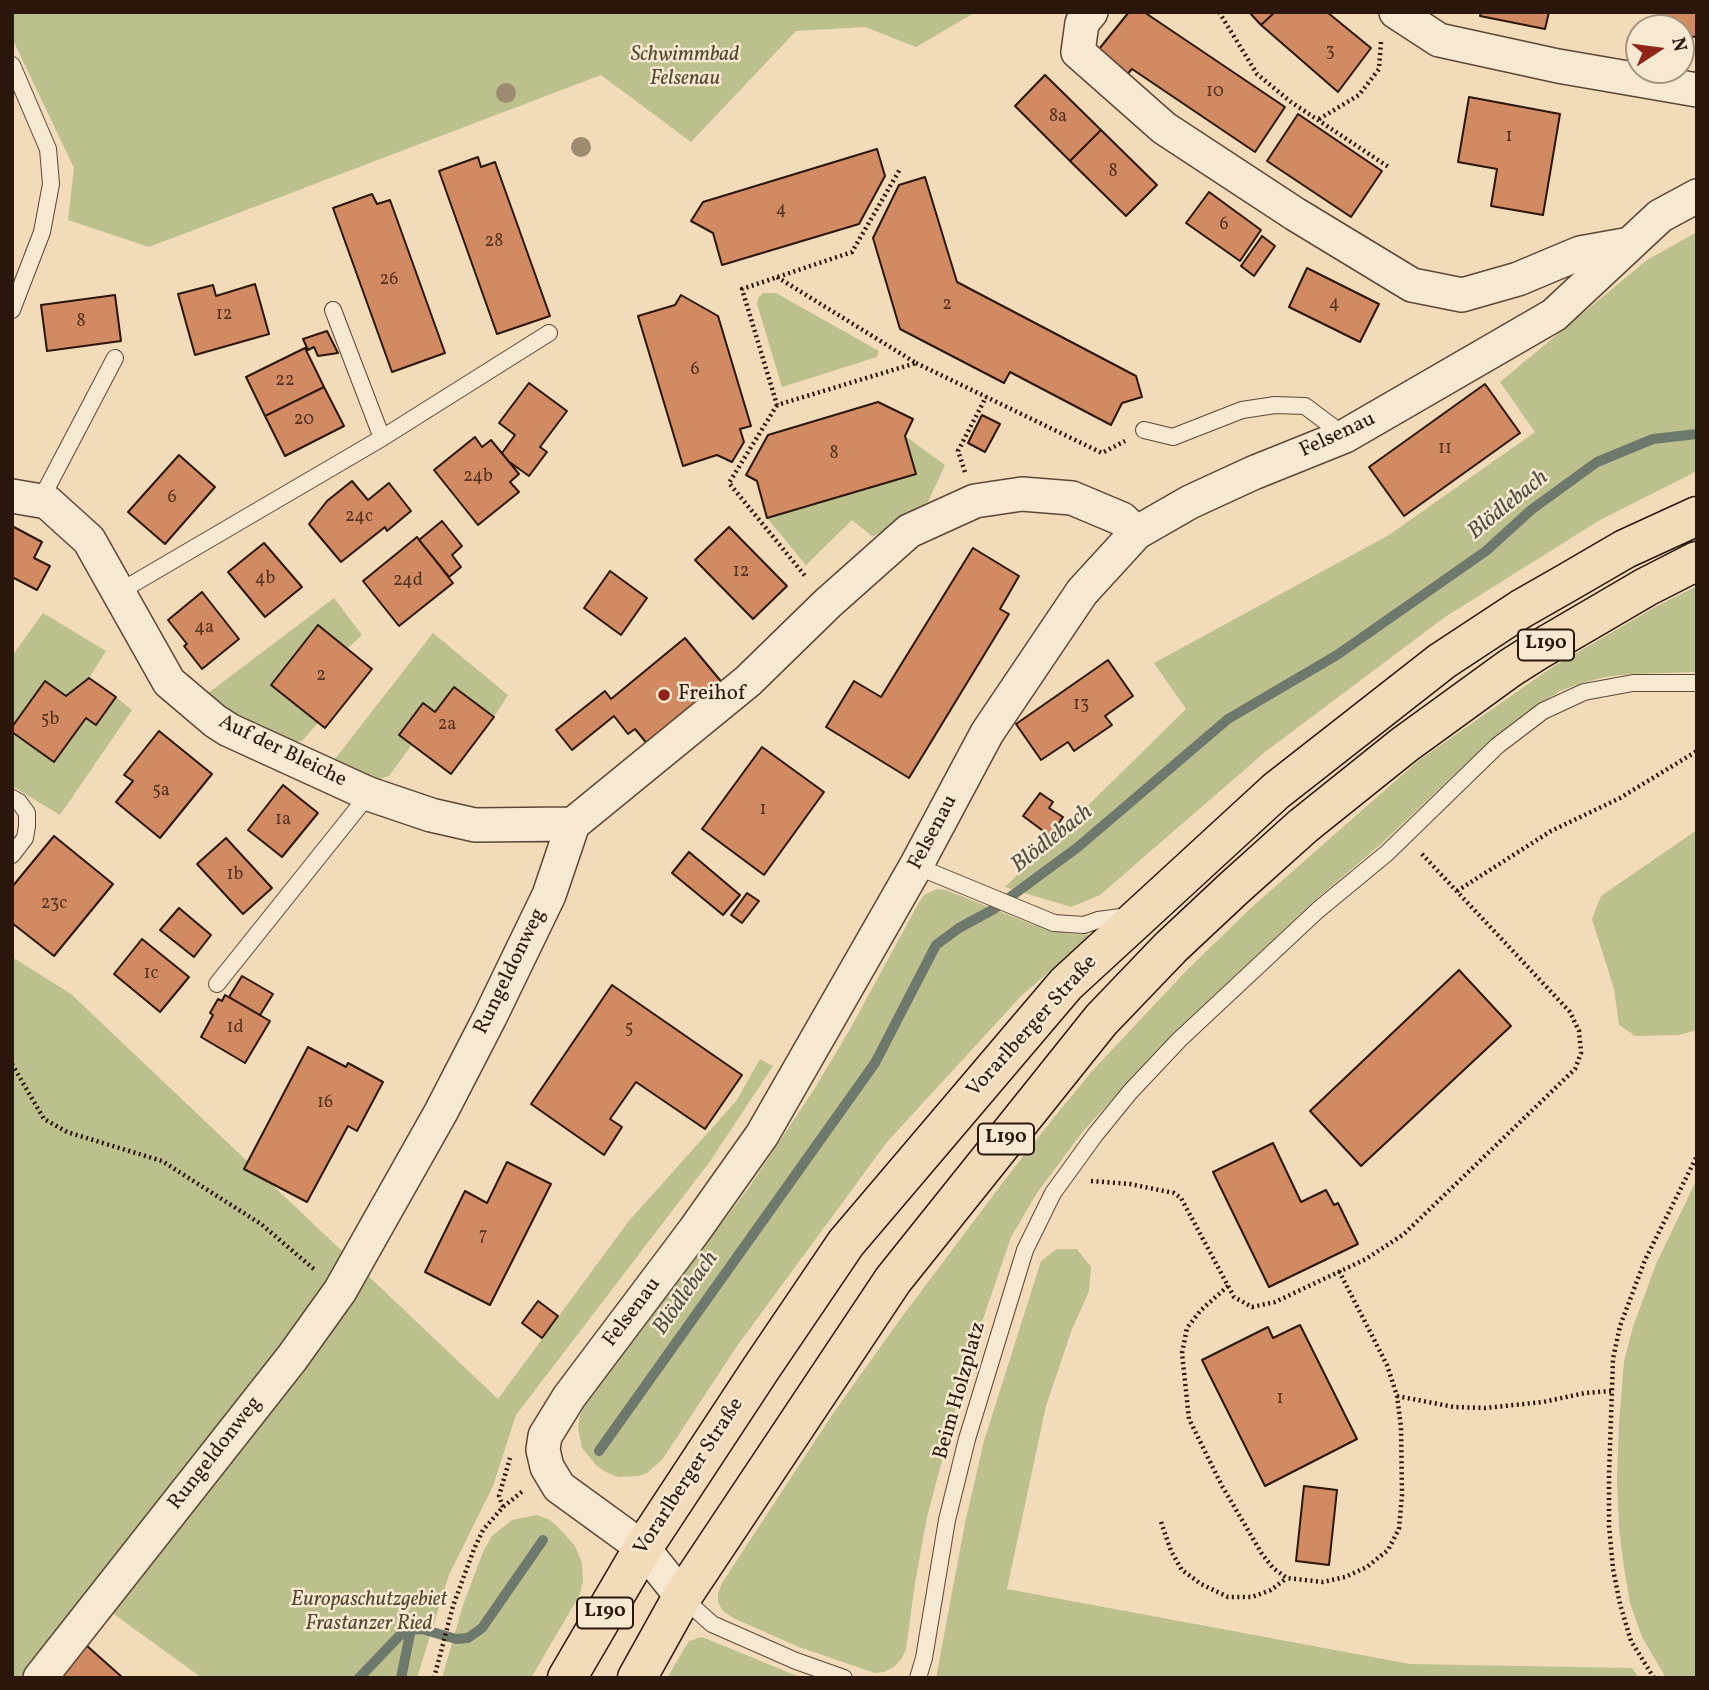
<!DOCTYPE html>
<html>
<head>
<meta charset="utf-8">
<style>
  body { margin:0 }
  #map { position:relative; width:1709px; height:1690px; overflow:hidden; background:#f2dbb8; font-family:Vollkorn,serif }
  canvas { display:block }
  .frame { position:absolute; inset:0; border:14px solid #2a160a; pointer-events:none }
  .north { position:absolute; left:1625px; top:14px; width:70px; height:70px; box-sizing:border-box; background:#f7e8d1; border:2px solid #a59481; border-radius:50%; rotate:77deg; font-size:19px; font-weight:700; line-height:28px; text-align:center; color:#2a160a }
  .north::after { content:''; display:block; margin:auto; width:24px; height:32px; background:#8f2418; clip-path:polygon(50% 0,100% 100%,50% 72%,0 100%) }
</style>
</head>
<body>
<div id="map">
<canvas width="1709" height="1690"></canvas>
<div class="frame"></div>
<div class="north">N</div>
</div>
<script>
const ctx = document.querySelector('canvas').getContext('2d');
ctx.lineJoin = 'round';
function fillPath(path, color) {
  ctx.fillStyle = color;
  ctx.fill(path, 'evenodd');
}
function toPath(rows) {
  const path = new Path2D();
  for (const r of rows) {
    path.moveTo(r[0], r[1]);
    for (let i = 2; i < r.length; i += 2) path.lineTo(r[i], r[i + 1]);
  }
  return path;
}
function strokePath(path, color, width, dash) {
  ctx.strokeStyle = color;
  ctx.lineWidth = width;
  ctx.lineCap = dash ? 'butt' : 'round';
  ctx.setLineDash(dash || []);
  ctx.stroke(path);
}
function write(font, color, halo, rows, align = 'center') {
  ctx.font = font + ' Vollkorn,serif';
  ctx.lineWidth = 5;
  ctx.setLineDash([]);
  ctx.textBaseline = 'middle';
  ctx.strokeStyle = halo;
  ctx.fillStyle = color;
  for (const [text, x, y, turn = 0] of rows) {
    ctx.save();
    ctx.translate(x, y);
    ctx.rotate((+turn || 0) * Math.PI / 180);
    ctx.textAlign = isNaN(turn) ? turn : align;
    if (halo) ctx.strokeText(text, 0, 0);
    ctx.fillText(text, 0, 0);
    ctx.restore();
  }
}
fillPath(toPath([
  [12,12,976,12,916,47,865,27,796,31,691,142,601,75,149,247,68,220,74,168,12,38],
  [1697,232,1697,471,1600,520,1445,617,1265,752,1100,895,1071,907,1005,887,1186,709,1154,663,1389,535,1535,432,1500,382,1647,260],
  [763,293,776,293,879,351,877,357,782,387,757,304,758,298],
  [905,436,945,465,928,502,873,537,852,520,806,565,767,518,916,474],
  [1697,586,1697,672,1632,674,1605,677,1582,683,1560,691,1538,705,1491,740,1381,844,1313,902,1174,1033,1084,1130,1037,1193,1011,1237,967,1366,927,1517,915,1583,906,1649,902,1658,894,1667,884,1672,875,1673,799,1647,733,1618,722,1610,718,1602,718,1593,722,1583,832,1415,899,1321,1010,1173,1060,1110,1093,1070,1187,970,1251,908,1418,761,1551,668,1655,607],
  [334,598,362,635,347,649,318,626,271,685,318,723,302,741,292,742,242,719,203,697],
  [43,613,106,651,89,678,66,696,45,681,12,727,12,656],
  [433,633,508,695,494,717,454,687,389,776,377,780,335,759],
  [116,697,132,710,60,815,12,786,12,732,86,718,96,725],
  [1697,830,1697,1030,1679,1035,1635,1036,1619,1025,1614,989,1592,919,1601,896],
  [937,889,946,890,1034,925,1065,933,1092,935,1022,995,887,1142,737,1346,662,1460,647,1473,638,1476,618,1477,608,1473,597,1466,582,1448,578,1428,580,1416,584,1405,750,1186,813,1091,849,1031,918,904,924,895],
  [12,957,71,994,498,1399,628,1222,737,1100,760,1059,773,1066,711,1160,516,1415,493,1486,449,1575,417,1678,202,1678,89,1596,25,1678,12,1678],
  [1697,1179,1697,1678,1666,1678,1642,1637,1630,1603,1624,1568,1619,1528,1617,1479,1619,1423,1624,1361,1633,1327,1656,1264],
  [1057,1249,1077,1249,1091,1267,1089,1291,1071,1332,1046,1406,1007,1589,1410,1664,1632,1668,1639,1678,936,1678,965,1523,984,1441,1041,1261],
  [536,1515,548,1519,557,1526,575,1546,582,1563,583,1582,579,1596,531,1678,442,1678,463,1605,483,1552,492,1536,512,1520],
  [701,1637,707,1639,802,1678,667,1678,689,1641]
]), '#bcc08d');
strokePath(toPath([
  [599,1451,875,1063,936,945,959,928,994,909,1078,847,1228,719,1337,655,1486,551,1531,510,1597,462,1653,439,1697,434],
  [359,1678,405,1630,422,1629,456,1639,468,1638,482,1628,543,1540],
  [401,1678,411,1629]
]), '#6e796d', 10);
const building = toPath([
  [1129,12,1144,12,1285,107,1255,152,1132,69,1124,78,1095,54,1129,12],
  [1249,12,1275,12,1261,25,1249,12],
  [1275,12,1327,12,1371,48,1338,92,1261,25,1275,12],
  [1481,12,1549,12,1545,29,1480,16,1481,12],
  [1661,12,1697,12,1697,37,1681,36,1681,28,1660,28,1661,12],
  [1045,75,1101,130,1070,161,1015,106,1045,75],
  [1469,97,1560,114,1543,215,1491,206,1497,169,1458,162,1469,97],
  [1298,114,1382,171,1351,217,1267,161,1298,114],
  [1101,130,1157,185,1126,216,1070,161,1101,130],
  [877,149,885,176,859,224,722,265,713,233,691,221,703,202,877,149],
  [478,157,481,167,495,162,550,316,497,334,439,171,478,157],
  [925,177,957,282,1136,376,1142,397,1122,403,1111,425,1010,372,1004,383,900,329,873,238,899,185,925,177],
  [1209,192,1261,230,1240,261,1186,223,1209,192],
  [372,194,377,204,390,200,445,353,392,372,333,208,372,194],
  [1262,236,1275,246,1254,276,1241,266,1262,236],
  [1307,268,1379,304,1360,342,1289,307,1307,268],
  [255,284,269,334,195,355,178,294,213,285,216,296,255,284],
  [115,295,121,341,47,351,41,305,115,295],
  [681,295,718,316,751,426,740,429,744,442,732,462,717,455,683,466,638,316,675,305,681,295],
  [327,331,338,353,318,356,314,347,308,350,303,339,327,331],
  [305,348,324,387,265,416,246,377,305,348],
  [529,383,567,411,540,447,547,452,529,476,508,461,502,453,515,435,499,423,529,383],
  [1485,384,1520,433,1404,516,1369,467,1485,384],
  [324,387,344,426,285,456,265,416,324,387],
  [878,402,913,419,905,436,916,474,767,518,757,481,746,475,768,435,878,402],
  [982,415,1000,424,985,452,968,443,982,415],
  [475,437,482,447,491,440,519,474,510,482,519,492,478,525,434,470,475,437],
  [179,455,215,487,165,544,128,512,179,455],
  [352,481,368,500,389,483,411,511,387,531,385,527,341,562,309,524,327,501,352,481],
  [442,521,462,546,452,555,461,567,449,577,419,540,442,521],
  [12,526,42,542,34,558,50,566,37,590,12,577,12,526],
  [729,527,787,586,753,619,695,560,729,527],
  [417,537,453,583,399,626,363,581,417,537],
  [264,543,302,587,265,617,228,572,264,543],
  [973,548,1019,576,1000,609,1009,614,909,778,826,727,854,681,881,697,973,548],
  [610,571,647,598,621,635,584,608,610,571],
  [202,592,239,639,202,669,184,646,187,644,168,620,202,592],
  [318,625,372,669,325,728,271,685,318,625],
  [685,638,724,685,649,746,635,729,628,734,614,716,572,750,556,730,605,691,611,699,685,638],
  [1108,660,1133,696,1105,716,1112,725,1074,751,1068,742,1041,760,1016,724,1108,660],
  [89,678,116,697,96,725,86,718,54,762,12,732,12,727,45,681,66,696,89,678],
  [454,687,494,717,451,774,399,735,423,703,435,712,454,687],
  [159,731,212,774,160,838,116,802,133,781,124,775,159,731],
  [762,747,824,792,764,875,702,829,762,747],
  [283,785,318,813,282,857,248,830,283,785],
  [1040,793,1053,802,1049,808,1063,817,1050,836,1023,816,1040,793],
  [54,836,113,884,54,956,12,923,12,887,54,836],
  [226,838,272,888,243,914,197,864,226,838],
  [689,852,740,895,723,915,672,873,689,852],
  [747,893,759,901,742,923,731,915,747,893],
  [179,908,211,935,194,957,160,930,179,908],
  [142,939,189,977,160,1012,114,974,142,939],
  [1459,970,1511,1026,1361,1166,1310,1111,1459,970],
  [242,976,273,994,260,1015,229,997,242,976],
  [612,985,742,1075,705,1129,636,1082,610,1119,622,1127,604,1155,531,1104,612,985],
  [225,995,270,1021,245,1063,201,1037,213,1015,210,1013,218,999,222,1001,225,995],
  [308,1047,346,1067,348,1063,383,1082,357,1131,348,1126,307,1202,244,1169,308,1047],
  [1273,1143,1301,1202,1326,1190,1334,1205,1338,1203,1358,1244,1269,1287,1213,1172,1273,1143],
  [507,1162,551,1184,490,1305,425,1272,465,1191,487,1203,507,1162],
  [538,1301,558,1316,542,1338,522,1323,538,1301],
  [1300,1325,1357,1439,1265,1486,1202,1360,1268,1327,1273,1338,1300,1325],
  [1304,1486,1337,1490,1329,1565,1296,1561,1304,1486],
  [86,1645,123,1678,58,1678,86,1645]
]);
fillPath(building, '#d28a62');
strokePath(building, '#2a160a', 2);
const lane = toPath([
  [12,65,48,149,51,184,42,232,12,310],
  [333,310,382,438],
  [1144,430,1173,437,1242,410,1275,405,1305,406,1345,436],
  [40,501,115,358],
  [119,592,382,438,549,333],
  [12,798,19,802,27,813,27,826,25,838,12,855],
  [916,866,1054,923,1084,925,1098,920,1128,916],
  [217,984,369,794],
  [682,1597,712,1624,796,1661,844,1678],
  [918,1678,924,1658,947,1520,967,1439,1025,1250,1053,1193,1095,1135,1130,1092,1179,1040,1318,910,1387,853,1497,746,1543,711,1584,692,1633,683,1697,683]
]);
const street = toPath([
  [1091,12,1082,23,1078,52,1164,128,1295,214,1412,285,1462,295,1518,279,1580,253,1630,244],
  [1396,12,1439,40,1558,66,1697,90],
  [12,496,47,502,89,540,169,682,215,721,229,730,369,794,431,815,475,825,573,824],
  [682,1597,643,1548,559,1487,547,1467,543,1450,545,1436,569,1397,694,1231,762,1135,916,866,987,733,1082,592,1136,533,1190,502,1253,473,1345,436,1554,315,1660,216,1697,196],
  [40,1678,292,1358,340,1291,441,1112,490,1017,549,895,573,824,748,681,828,603,909,531,975,501,1022,494,1072,498,1122,519,1136,533]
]);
const primary = toPath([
  [567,1678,643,1548,760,1370,846,1243,1066,984,1276,791,1442,661,1521,609,1570,581,1625,549,1697,516],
  [637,1678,682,1597,893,1280,1101,1020,1171,947,1234,888,1303,826,1404,745,1510,668,1540,649,1646,587,1697,561]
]);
strokePath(lane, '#5c4736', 18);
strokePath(street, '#5c4736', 36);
strokePath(primary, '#2a160a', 41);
strokePath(toPath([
  [1219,12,1257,74,1291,102,1390,168],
  [1319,119,1359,95,1379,69,1381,42],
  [777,277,916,363,777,405,742,289,852,252,900,169],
  [916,363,1102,453,1125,441],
  [777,405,729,483,806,577],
  [965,472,958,451,986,397],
  [1457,891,1551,831,1620,798,1697,751],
  [12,1064,44,1119,67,1132,162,1161,261,1224,315,1270],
  [1091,1181,1130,1184,1174,1193,1181,1198,1234,1297,1252,1307,1275,1302,1366,1259,1404,1234,1575,1069,1581,1053,1579,1031,1570,1012,1420,852],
  [1228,1286,1201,1310,1187,1328,1182,1353,1189,1419,1222,1486,1262,1554,1273,1568,1287,1578,1323,1582,1345,1577,1367,1567,1388,1550,1399,1529,1402,1495,1401,1427,1397,1396,1387,1365,1339,1271],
  [1397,1396,1454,1407,1485,1408,1543,1402,1585,1393,1611,1391],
  [503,1507,499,1496,510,1458],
  [1161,1522,1171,1551,1182,1570,1201,1584,1228,1597,1252,1597,1271,1590,1287,1578],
  [434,1678,453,1606,474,1549,483,1530,503,1507,524,1490],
  [1654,1678,1631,1641,1620,1604,1613,1569,1609,1526,1609,1476,1613,1359,1620,1326,1645,1260,1697,1156]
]), '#2a160a', 4.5, [2, 3.5]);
strokePath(lane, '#f7e8d1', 16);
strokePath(street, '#f7e8d1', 33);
strokePath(primary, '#f2dbb8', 38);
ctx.fillStyle = '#9c8b6e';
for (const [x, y] of [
  [506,93],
  [581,147]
]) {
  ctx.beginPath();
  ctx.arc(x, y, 10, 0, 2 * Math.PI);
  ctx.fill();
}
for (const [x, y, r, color] of [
  [664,695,7,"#8f2418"]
]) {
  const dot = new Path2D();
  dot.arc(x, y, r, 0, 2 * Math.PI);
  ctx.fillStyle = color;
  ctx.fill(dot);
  strokePath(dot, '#f7e8d1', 2.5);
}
write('18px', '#543320', null, [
  ["3",1330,53],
  ["10",1215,93],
  ["8a",1058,118],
  ["1",1509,138],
  ["8",1113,173],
  ["4",781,211],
  ["6",1224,226],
  ["28",494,243],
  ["26",389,281],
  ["4",1334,305],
  ["2",947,306],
  ["12",224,316],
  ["8",81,323],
  ["6",695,371],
  ["22",285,382],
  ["20",304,421],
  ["11",1445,450],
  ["8",834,455],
  ["24b",478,478],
  ["6",172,499],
  ["24c",359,518],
  ["12",741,573],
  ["4b",265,580],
  ["24d",408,582],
  ["4a",204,629],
  ["2",321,677],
  ["13",1081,706],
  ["5b",50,721],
  ["2a",447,726],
  ["5a",161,792],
  ["1",763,811],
  ["1a",283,821],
  ["1b",235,876],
  ["23c",54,905],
  ["1c",151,975],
  ["1d",235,1029],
  ["5",629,1030],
  ["16",325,1104],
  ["7",483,1237],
  ["1",1280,1400]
]);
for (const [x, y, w] of [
  [1546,645,56],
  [1006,1139,56],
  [605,1613,56]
]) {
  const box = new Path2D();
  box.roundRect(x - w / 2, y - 15.5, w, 31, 5);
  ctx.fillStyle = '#f7e8d1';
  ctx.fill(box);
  strokePath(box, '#2a160a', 2);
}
write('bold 19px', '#2a160a', null, [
  ["L190",1546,645],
  ["L190",1006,1139],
  ["L190",605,1613]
]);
write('italic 21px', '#564931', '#f7e8d1', [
  ["Schwimmbad",685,56],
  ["Felsenau",685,80],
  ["Europaschutzgebiet",369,1601],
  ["Frastanzer Ried",369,1625]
]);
write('21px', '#2a160a', '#f7e8d1', [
  ["Felsenau",1338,436,-25],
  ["Auf der Bleiche",282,752,26],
  ["Felsenau",934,833,-62],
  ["Rungeldonweg",511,972,-64],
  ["Vorarlberger Straße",1033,1027,-48],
  ["Felsenau",633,1313,-53],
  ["Beim Holzplatz",961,1391,-74],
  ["Rungeldonweg",216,1454,-52],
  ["Vorarlberger Straße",690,1477,-57]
]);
write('21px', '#2a160a', '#f7e8d1', [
  ["Freihof",678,695]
], 'left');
write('italic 23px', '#525044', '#f7e8d1', [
  ["Blödlebach",1509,506,-39],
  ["Blödlebach",1053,840,-38],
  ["Blödlebach",687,1294,-55]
]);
</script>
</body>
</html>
